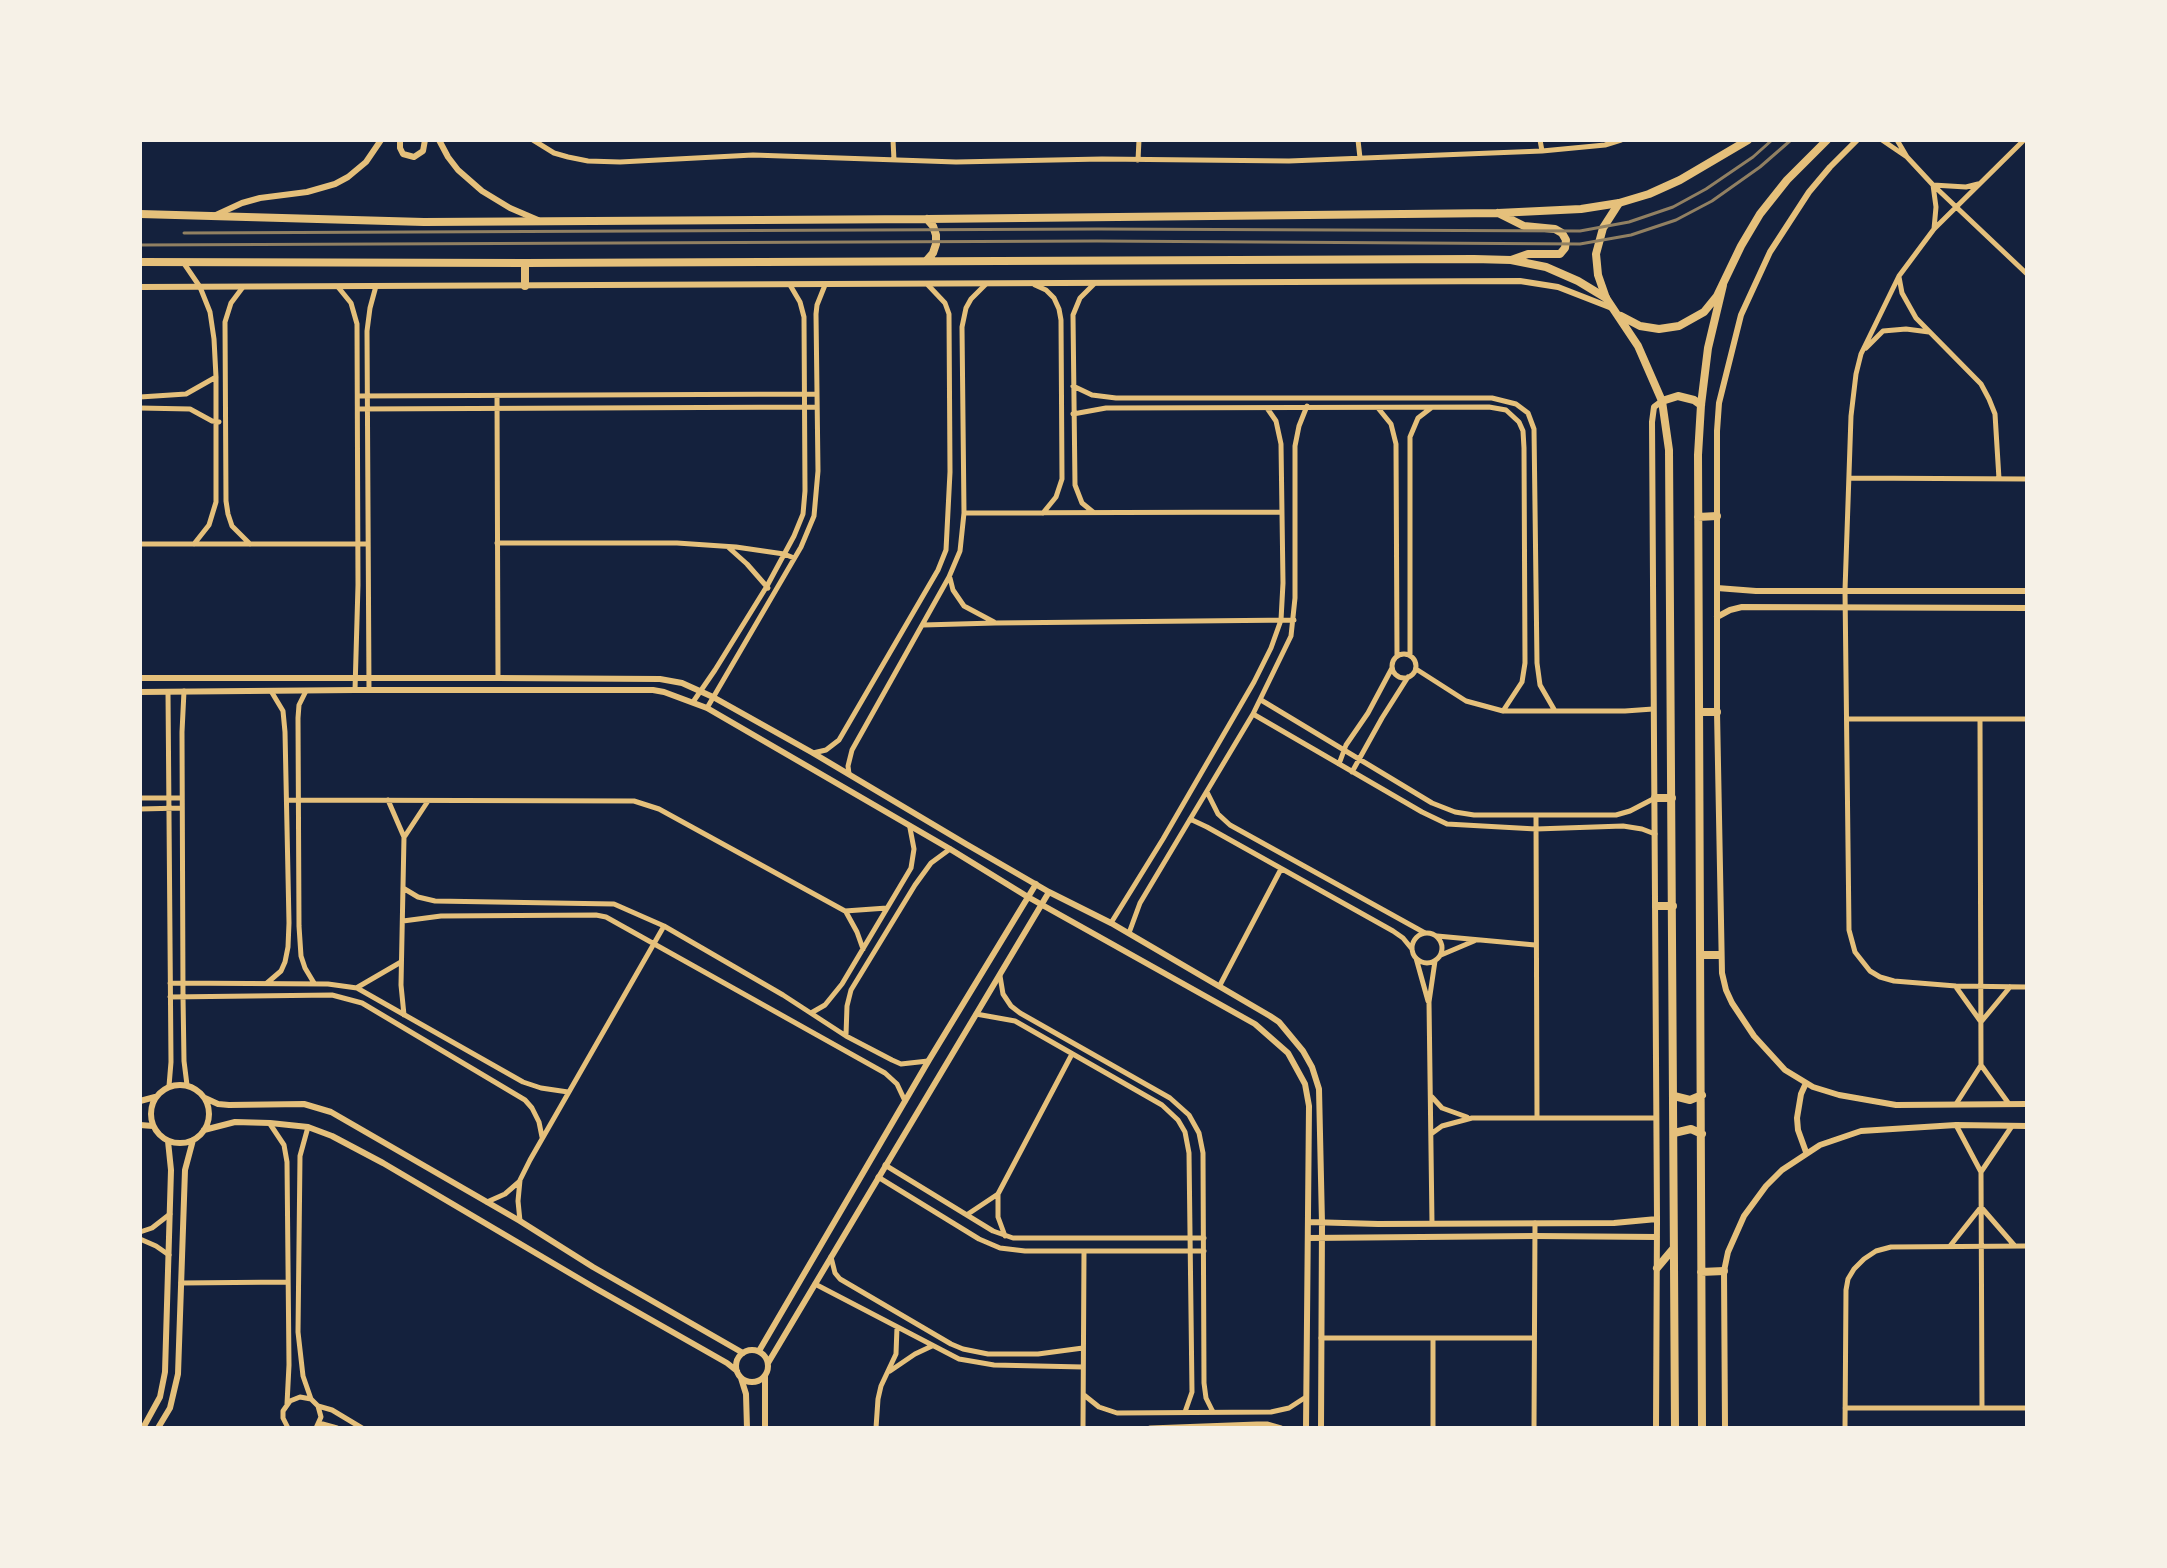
<!DOCTYPE html>
<html>
<head>
<meta charset="utf-8">
<style>
  body { margin:0 }
  #map { position:relative; width:2167px; height:1568px; overflow:hidden; background:#14213d; font-family:"PT Sans",sans-serif }
  canvas { display:block }
  .frame { position:absolute; inset:0; border:142px solid #f6f1e7; pointer-events:none }
</style>
</head>
<body>
<div id="map">
<canvas width="2167" height="1568"></canvas>
<div class="frame"></div>
</div>
<script>
const ctx = document.querySelector('canvas').getContext('2d');
ctx.lineJoin = 'round';
function toPath(rows) {
  const path = new Path2D();
  for (const r of rows) {
    if (r.length === 3) {
      path.moveTo(r[0] + r[2], r[1]);
      path.arc(r[0], r[1], r[2], 0, 2 * Math.PI);
      continue;
    }
    path.moveTo(r[0], r[1]);
    for (let i = 2; i < r.length; i += 2) path.lineTo(r[i], r[i + 1]);
  }
  return path;
}
function strokePath(path, color, width, dash) {
  ctx.strokeStyle = color;
  ctx.lineWidth = width;
  ctx.lineCap = dash ? 'butt' : 'round';
  ctx.setLineDash(dash || []);
  ctx.stroke(path);
}
strokePath(toPath([
  [533,140,554,153,568,157,588,161,620,162,753,155,956,162,1102,159,1289,161,1542,151,1605,145,1621,140],
  [893,140,894,160],
  [1358,140,1360,158],
  [1540,140,1542,151],
  [1882,140,1907,157],
  [1897,140,1907,157,1933,185,2027,274],
  [2024,140,1934,229,1899,276,1861,354,1856,374,1851,416,1845,590,1849,930,1855,952,1870,971,1880,977,1894,981,1956,986,2027,987],
  [1138,160,1139,140],
  [1934,229,1936,207,1933,185,1966,187,1978,184],
  [183,262,200,287,210,312,214,339,216,377,216,502,209,525,194,544],
  [1899,277,1902,293,1916,318,1981,384,1989,399,1995,414,1999,479],
  [1035,285,1046,290,1054,298,1059,309,1061,320,1062,479,1056,497,1043,513],
  [243,287,231,303,225,322,226,501,228,514,232,526,250,544],
  [338,287,351,303,357,324,358,585,355,690],
  [1866,348,1883,331,1906,329,1929,332],
  [1073,386,1092,395,1116,398,1492,398,1516,404,1528,413,1534,429,1537,663,1540,685,1555,711],
  [358,396,817,394],
  [497,396,498,678],
  [140,397,186,394,216,377],
  [140,408,190,409,212,421,219,422],
  [1378,408,1391,424,1396,444,1397,656],
  [358,409,817,407],
  [1073,414,1106,408,1489,407,1506,410,1519,422,1523,431,1524,448,1525,663,1522,682,1503,711],
  [1849,478,2027,479],
  [1093,512,1082,503,1075,485,1073,315,1080,298,1094,284],
  [964,513,1282,512],
  [497,543,677,543,736,547,784,554,794,558],
  [140,544,368,544],
  [728,547,747,564,768,588],
  [950,578,953,590,964,606,994,622],
  [923,625,995,623,1294,620],
  [1404,666,12],
  [1410,655,1410,437,1418,418,1431,408],
  [1416,669,1466,701,1503,711,1625,711,1653,709],
  [369,690,367,331,370,308,376,286],
  [184,691,182,732,183,996,184,1061,187,1085],
  [306,691,299,705,298,718,299,926,301,956,305,968,314,983],
  [168,692,171,1062,169,1086],
  [1261,700,1432,803,1455,812,1474,815,1616,815,1630,811,1655,798],
  [693,702,715,670,767,586,794,536,803,514,805,491,804,317,800,302,790,285],
  [707,708,801,547,814,516,818,471,816,314,817,305,825,285],
  [1253,714,1422,812,1447,824,1536,829,1623,826,1642,829,1655,834],
  [1847,719,2027,719],
  [813,753,826,750,839,740,938,570,946,550,950,472,949,314,945,303,928,285],
  [1339,764,1346,745,1368,713,1392,668],
  [1352,772,1382,718,1408,677],
  [849,774,848,766,852,750,949,577,960,551,964,513,962,327,966,308,971,299,986,284],
  [1207,792,1218,814,1230,825,1425,933],
  [140,798,182,798],
  [288,800,634,801,659,809,845,911,887,908],
  [388,800,404,837,401,985,404,1015],
  [140,809,182,808],
  [1536,816,1537,1118],
  [1190,819,1207,827,1393,931,1403,938,1412,949],
  [405,836,428,801],
  [403,888,418,897,435,901,614,904,664,926,783,995,846,1036,892,1060,901,1064,928,1061],
  [846,912,857,932,863,949],
  [403,921,441,916,596,915,606,917,885,1073,897,1084,905,1101],
  [1111,923,1163,839,1254,682,1271,648,1281,620,1283,583,1281,444,1276,421,1267,408],
  [1427,948,15],
  [1129,933,1140,903,1253,714,1291,636,1295,598,1295,446,1299,426,1307,406],
  [1437,936,1535,945],
  [1441,955,1474,941],
  [1416,958,1428,1001],
  [1000,976,1003,994,1011,1006,1020,1013,1170,1098,1189,1115,1199,1133,1203,1153,1204,1383,1206,1398,1213,1412],
  [170,983,328,984,357,988,523,1082,541,1088,568,1092],
  [267,983,281,971,285,962,288,947,289,923,285,732,283,711,271,691],
  [1220,985,1281,869],
  [358,987,401,962],
  [1956,987,1981,1022,2010,987],
  [170,997,332,995,362,1003,525,1100,532,1108,539,1122,542,1137],
  [811,1013,825,1005,842,984,911,868,914,849,910,828],
  [976,1014,1015,1021,1162,1105,1178,1120,1185,1132,1189,1153,1192,1392,1185,1412],
  [846,1035,847,1006,851,990,915,885,931,863,950,849],
  [1981,1065,2009,1104],
  [1432,1097,1442,1108,1467,1117],
  [1956,1104,1981,1065,1980,720],
  [270,1124,284,1145,287,1162,289,1365,287,1404],
  [1956,1125,1981,1172,1982,1408],
  [308,1127,300,1156,298,1332,303,1376,311,1399],
  [1431,1134,1442,1126,1472,1118,1656,1118],
  [885,1165,993,1231,1013,1238,1204,1238],
  [1981,1172,2012,1126],
  [878,1177,979,1239,1000,1248,1025,1251,1204,1251],
  [998,1195,998,1217,1005,1236],
  [487,1202,505,1194,520,1181],
  [968,1214,998,1194,1072,1054],
  [520,1221,518,1201,520,1180,530,1160,664,926],
  [1432,1223,1429,1002,1435,961],
  [140,1232,152,1228,170,1214],
  [140,1239,156,1246,169,1255],
  [1950,1246,1981,1207,2014,1245],
  [831,1257,835,1273,840,1279,951,1344,963,1349,988,1354,1038,1354,1083,1348],
  [181,1283,288,1282],
  [815,1284,959,1359,994,1365,1083,1367],
  [1321,1338,1534,1338],
  [890,1371,915,1354,932,1346],
  [1084,1395,1099,1407,1117,1413,1271,1412,1289,1408,1306,1397],
  [318,1406,332,1410,362,1428],
  [1845,1408,2027,1408],
  [319,1423,337,1428],
  [288,1428,283,1418,283,1411,290,1401,300,1397,311,1399,318,1406,321,1417,316,1428],
  [876,1428,878,1399,881,1386,896,1354,897,1327],
  [1083,1428,1084,1251],
  [1150,1428,1257,1424,1267,1424,1281,1428],
  [1433,1428,1433,1338],
  [1534,1428,1535,1223],
  [1845,1428,1846,1290,1848,1279,1854,1269,1864,1259,1876,1251,1891,1247,2027,1246]
]), '#e5c07b', 5);
strokePath(toPath([
  [400,140,400,148,403,154,414,157,423,151,425,140],
  [439,140,448,157,458,170,482,191,510,208,538,220],
  [1857,140,1830,167,1809,192,1770,252,1741,315,1719,403,1717,431,1717,712,1722,973,1726,990,1732,1003,1754,1036,1785,1070,1813,1087,1839,1095,1896,1105,2027,1104],
  [216,215,242,203,260,198,307,192,335,184,348,177,366,162,381,140],
  [140,287,1520,281,1558,287,1612,308],
  [1717,588,1756,591,2027,591],
  [1717,617,1730,610,1742,607,2027,608],
  [140,678,498,678,660,679,682,683,713,697,813,753,966,844,1049,892,1111,923,1270,1016,1279,1022,1303,1051,1312,1067,1319,1089,1322,1223,1321,1428],
  [140,692,355,690,653,690,664,692,707,708,950,849,1028,897,1255,1024,1288,1053,1305,1084,1309,1106,1306,1428],
  [1806,1083,1801,1094,1797,1118,1798,1130,1806,1152],
  [180,1114,29],
  [205,1098,218,1104,229,1105,304,1104,331,1112,520,1221,593,1267,743,1353],
  [140,1101,155,1097],
  [140,1125,153,1126],
  [204,1130,235,1122,270,1123,308,1127,332,1136,383,1163,595,1288,727,1363,737,1371],
  [1309,1222,1378,1224,1614,1223,1657,1219],
  [1308,1238,1535,1236,1657,1237],
  [752,1366,16],
  [759,1351,929,1060,1036,884],
  [768,1363,1049,892],
  [765,1376,765,1428],
  [741,1378,746,1394,747,1428],
  [143,1428,160,1397,165,1372,171,1170,168,1141],
  [158,1428,170,1408,178,1374,185,1170,193,1140],
  [1656,1428,1657,1219,1652,422,1654,407,1662,401],
  [1725,1428,1724,1271,1728,1252,1744,1216,1766,1186,1782,1170,1820,1145,1861,1131,1956,1125,2027,1126]
]), '#e5c07b', 6);
strokePath(toPath([
  [1621,316,1640,326,1659,329,1679,326,1704,312,1717,296,1741,246,1760,214,1787,180,1827,140],
  [1662,401,1678,396,1694,400,1701,405],
  [1698,517,1717,516],
  [1700,712,1717,712],
  [1655,798,1672,798],
  [1656,906,1673,906],
  [1702,955,1720,955],
  [1674,1096,1690,1100,1702,1095],
  [1674,1133,1691,1129,1702,1134],
  [1657,1268,1673,1249],
  [1701,1272,1724,1271],
  [1675,1428,1669,450,1662,401,1638,346,1606,298,1598,275,1596,254,1603,228,1619,203,1649,194,1680,180,1748,140],
  [1702,1428,1698,455,1701,405,1708,348,1723,285]
]), '#e5c07b', 8);
strokePath(toPath([
  [1498,213,1524,226,1555,229,1562,233,1566,240,1565,248,1560,254,1528,254,1511,260],
  [140,214,424,222,927,219,1498,213,1581,209,1619,203],
  [927,219,933,226,936,235,936,244,933,253,927,260],
  [140,262,525,263,1474,259,1511,260,1546,267,1578,281,1606,298],
  [525,263,525,286]
]), '#e5c07b', 8);
strokePath(toPath([
  [184,233,1098,229,1580,231,1629,222,1673,207,1706,189,1753,157,1772,140],
  [140,245,1097,241,1580,244,1631,235,1676,220,1712,201,1760,167,1791,140]
]), '#918062', 3);
</script>
</body>
</html>
